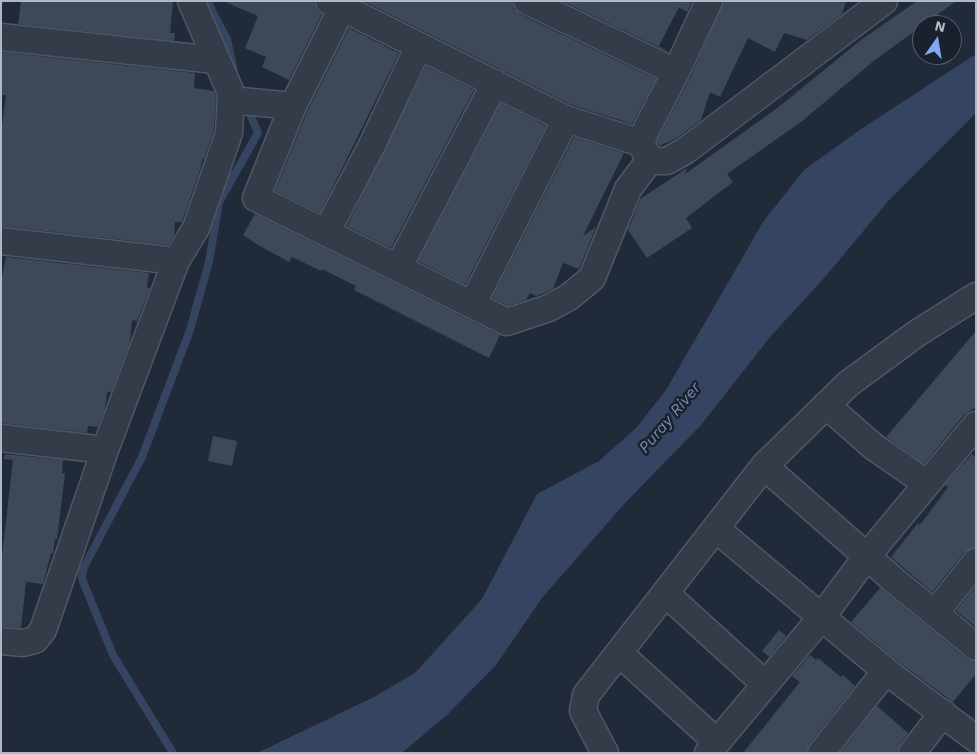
<!DOCTYPE html>
<html>
<head>
<meta charset="utf-8">
<style>
  body { margin:0 }
  #map { position:relative; width:977px; height:754px; overflow:hidden; background:#212a39; font-family:"Work Sans",sans-serif }
  canvas { display:block }
  .frame { position:absolute; inset:0; border:2px solid #b0b7c6; pointer-events:none }
  .north { position:absolute; left:912px; top:15px; width:50px; height:50px; box-sizing:border-box; background:#1a212e; border:1px solid #565d6b; border-radius:50%; rotate:13deg; font-size:14px; font-weight:700; line-height:20px; text-align:center; color:#b0b7c6 }
  .north::after { content:''; display:block; margin:auto; width:18px; height:22px; background:#84a8f7; clip-path:polygon(50% 0,100% 100%,50% 72%,0 100%) }
</style>
</head>
<body>
<div id="map">
<canvas width="977" height="754"></canvas>
<div class="frame"></div>
<div class="north">N</div>
</div>
<script>
const ctx = document.querySelector('canvas').getContext('2d');
ctx.lineJoin = 'round';
function fillPath(path, color) {
  ctx.fillStyle = color;
  ctx.fill(path, 'evenodd');
}
function toPath(rows) {
  const path = new Path2D();
  for (const r of rows) {
    path.moveTo(r[0], r[1]);
    for (let i = 2; i < r.length; i += 2) path.lineTo(r[i], r[i + 1]);
  }
  return path;
}
function strokePath(path, color, width, dash) {
  ctx.strokeStyle = color;
  ctx.lineWidth = width;
  ctx.lineCap = dash ? 'butt' : 'round';
  ctx.setLineDash(dash || []);
  ctx.stroke(path);
}
function write(font, color, halo, rows, align = 'center') {
  ctx.font = font + ' "Work Sans",sans-serif';
  ctx.lineWidth = 5;
  ctx.setLineDash([]);
  ctx.textBaseline = 'middle';
  ctx.strokeStyle = halo;
  ctx.fillStyle = color;
  for (const [text, x, y, turn = 0] of rows) {
    ctx.save();
    ctx.translate(x, y);
    ctx.rotate((+turn || 0) * Math.PI / 180);
    ctx.textAlign = isNaN(turn) ? turn : align;
    if (halo) ctx.strokeText(text, 0, 0);
    ctx.fillText(text, 0, 0);
    ctx.restore();
  }
}
fillPath(toPath([
  [976,54,976,113,890,199,826,276,770,337,701,425,625,503,542,598,496,665,448,714,402,753,257,753,376,696,416,672,482,599,537,494,599,461,636,428,666,390,763,222,804,170,861,129]
]), '#354460');
strokePath(toPath([
  [207,1,227,39,234,71],
  [173,753,113,655,82,579,83,569,142,457,190,330,209,262,219,202,258,133,246,105]
]), '#354460', 8);
fillPath(toPath([
  [21,1,173,1,170,33,175,33,174,41,18,24],
  [223,1,314,1,316,9,322,14,289,80,262,67,266,57,245,48,258,16],
  [363,1,512,1,514,9,521,15,656,79,632,124,572,105],
  [562,1,692,1,687,12,679,7,659,46,669,52],
  [724,1,846,1,842,14,807,40,784,33,775,52,748,38,720,97,710,92,701,120,677,138,659,146,657,141,690,78],
  [917,1,956,1,875,60,801,122,727,174,733,182,686,218,692,228,647,258,628,230,640,199,687,168,685,174,776,109,861,40],
  [349,28,399,53,320,213,275,191,307,112],
  [1,52,195,73,194,88,214,91,216,96,214,130,204,159,202,159,201,167,182,222,175,222,174,236,168,245,1,226,1,134,6,95,1,95],
  [426,66,474,90,391,248,347,226],
  [501,103,546,126,465,285,418,261],
  [574,137,624,153,583,236,596,227,579,269,563,263,553,289,537,296,530,293,526,300,508,306,492,298],
  [255,214,500,335,489,358,354,290,356,286,322,269,321,271,292,257,289,262,258,245,243,235],
  [6,257,149,273,147,287,150,288,137,321,132,320,130,342,111,392,107,392,105,408,98,427,88,426,87,433,1,423,1,282],
  [976,331,976,407,964,415,924,464,886,437],
  [213,436,237,441,232,466,208,461],
  [5,454,63,460,62,473,65,473,57,539,55,539,53,554,51,553,43,584,26,582,21,628,1,626,1,564,13,460,4,459],
  [972,454,976,457,976,547,964,553,932,592,891,557,918,523,920,525,948,487,945,485],
  [976,586,976,627,956,611],
  [880,588,967,659,976,662,976,674,953,702,895,659,851,622],
  [779,630,786,636,769,657,762,651],
  [810,655,816,660,818,658,841,677,843,675,855,686,809,744,806,753,743,753,800,682,792,676],
  [877,706,908,733,900,744,897,753,840,753]
]), '#3d4859');
const minor = toPath([
  [329,1,566,119,635,141,643,136,676,72,709,1],
  [527,1,676,72],
  [342,8,293,106,256,198,507,322,549,308,569,297,592,278,628,189,649,161,640,139],
  [1,37,215,60],
  [231,100,293,106],
  [649,161,667,161,685,151,884,1],
  [326,233,372,145,419,46],
  [1,241,176,261],
  [398,268,495,83],
  [472,305,566,119],
  [826,405,874,447,926,483],
  [1,438,105,450],
  [764,466,896,582,976,647],
  [716,529,886,671,976,739],
  [665,593,765,684],
  [935,613,976,562],
  [1,641,23,643,35,640,43,630,105,450,176,261,196,228,229,133,231,93,191,1],
  [619,653,717,742],
  [605,753,583,711,586,695,764,466,848,384,916,334,976,296],
  [708,753,821,618,867,556,976,425],
  [821,753,886,671],
  [912,753,943,713]
]);
strokePath(minor, '#505764', 29);
strokePath(minor, '#353c49', 26);
write('italic 16px', '#788bae', '#1a212e', [
  ["Puray River",670,418,-50]
]);
</script>
</body>
</html>
